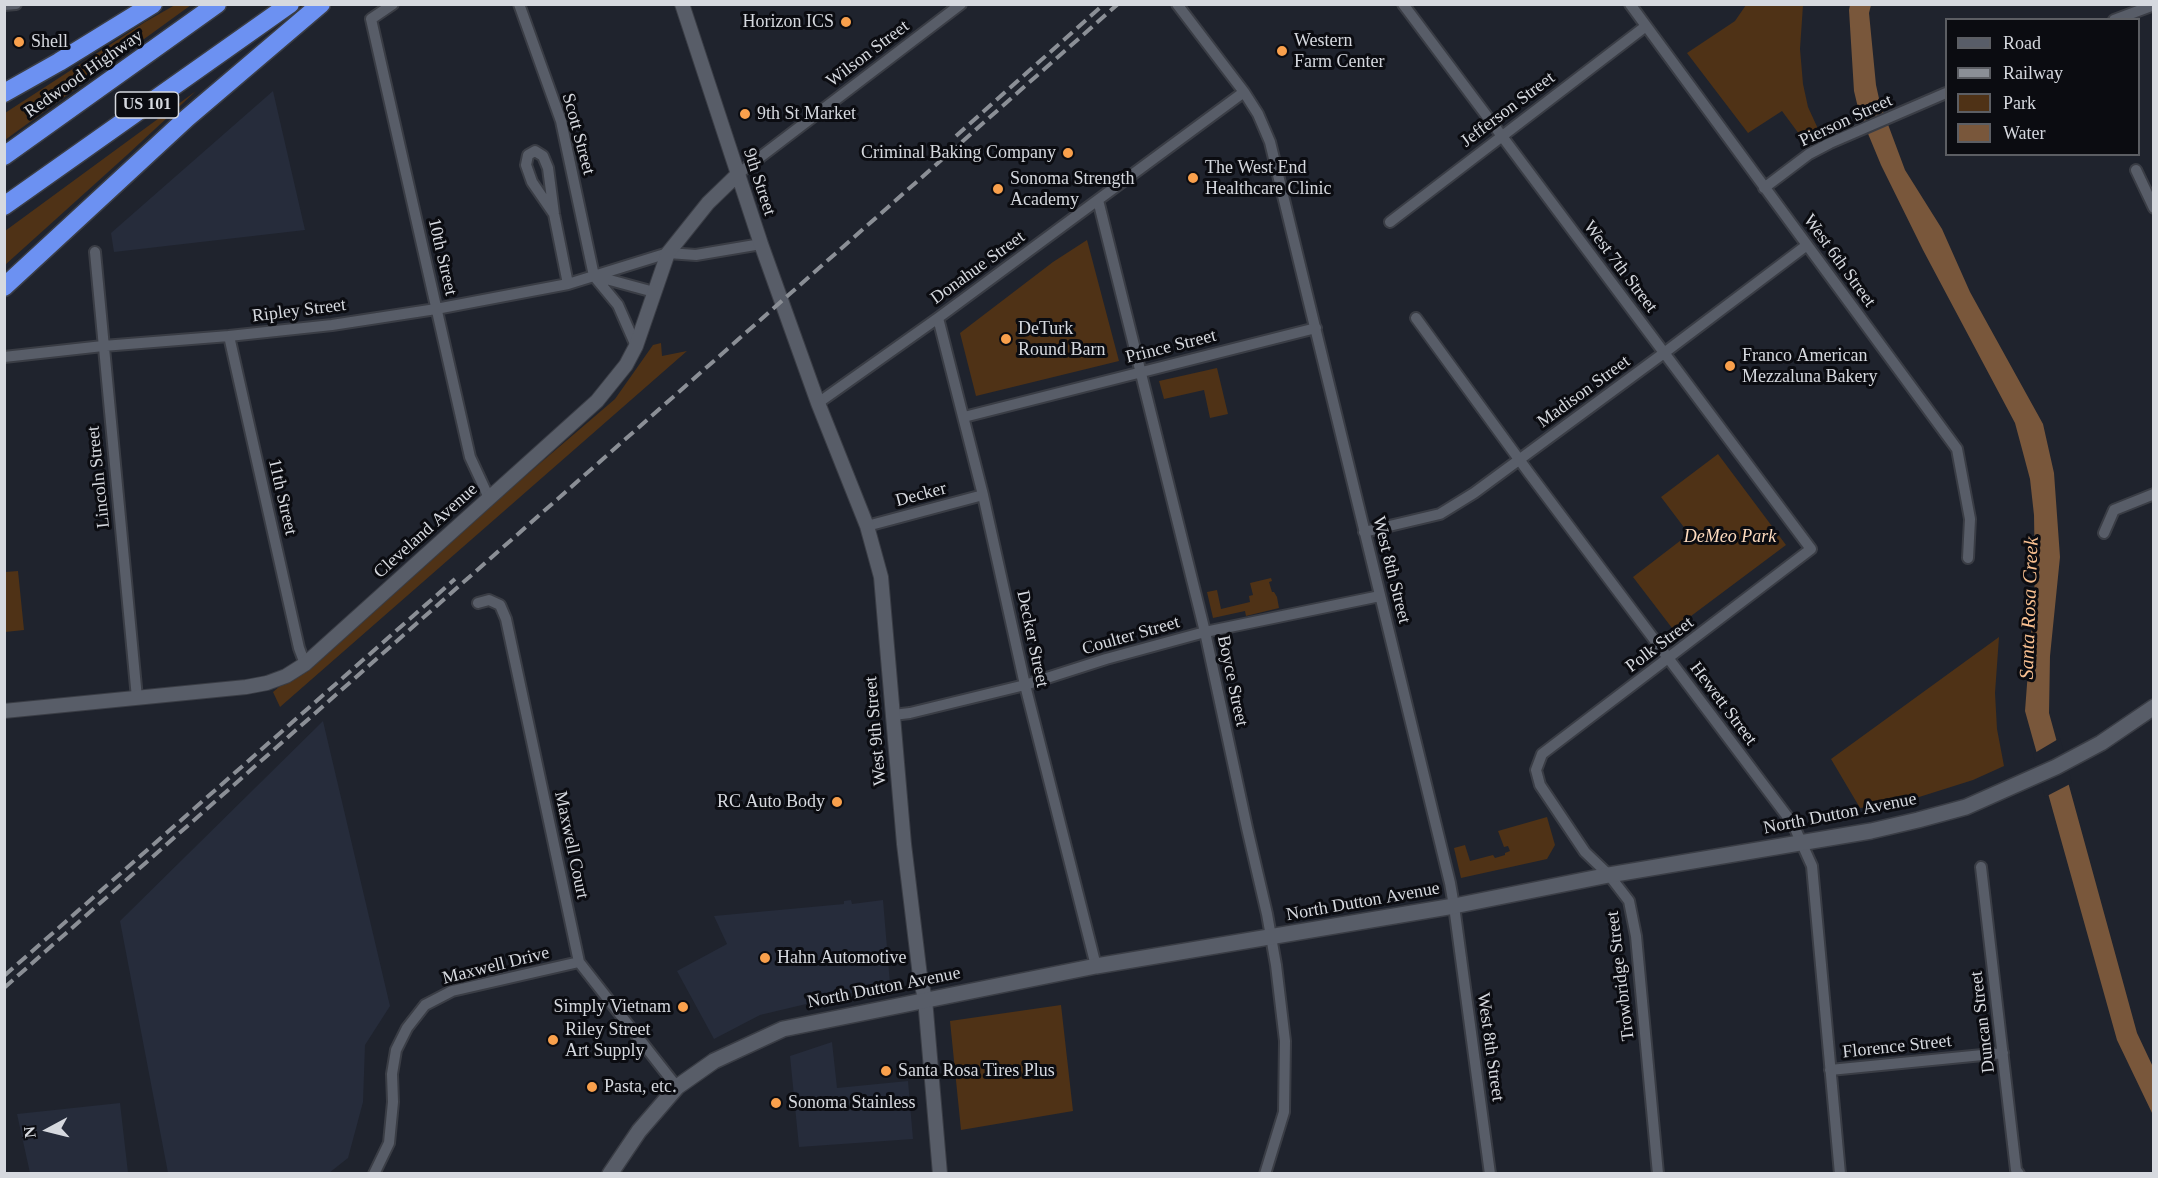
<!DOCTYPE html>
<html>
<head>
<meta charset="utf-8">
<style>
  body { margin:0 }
  #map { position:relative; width:2158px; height:1178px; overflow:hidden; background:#1f232d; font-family:"Times New Roman",serif }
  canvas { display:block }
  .frame { position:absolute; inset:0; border:6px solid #d6d9df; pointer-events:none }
  .legend { position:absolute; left:1945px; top:18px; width:195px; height:138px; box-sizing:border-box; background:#0b0c11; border:2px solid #5c5e63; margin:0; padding:8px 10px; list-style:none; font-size:18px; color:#d6d9df }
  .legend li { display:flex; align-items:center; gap:12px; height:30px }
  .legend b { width:30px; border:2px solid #5c5e63 }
  .north { position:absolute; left:18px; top:1100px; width:60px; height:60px; -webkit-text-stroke:4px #0b0c11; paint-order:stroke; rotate:263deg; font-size:16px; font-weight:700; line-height:24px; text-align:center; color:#d6d9df }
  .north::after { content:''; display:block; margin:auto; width:21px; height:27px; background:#d6d9df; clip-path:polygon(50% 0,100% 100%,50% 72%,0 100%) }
</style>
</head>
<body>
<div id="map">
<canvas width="2158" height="1178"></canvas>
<div class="frame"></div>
<ul class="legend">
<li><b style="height:8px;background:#585d68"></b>Road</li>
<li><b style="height:8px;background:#8b8f96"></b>Railway</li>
<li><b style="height:16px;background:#4f3216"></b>Park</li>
<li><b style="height:16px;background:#79573b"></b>Water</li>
</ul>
<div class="north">N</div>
</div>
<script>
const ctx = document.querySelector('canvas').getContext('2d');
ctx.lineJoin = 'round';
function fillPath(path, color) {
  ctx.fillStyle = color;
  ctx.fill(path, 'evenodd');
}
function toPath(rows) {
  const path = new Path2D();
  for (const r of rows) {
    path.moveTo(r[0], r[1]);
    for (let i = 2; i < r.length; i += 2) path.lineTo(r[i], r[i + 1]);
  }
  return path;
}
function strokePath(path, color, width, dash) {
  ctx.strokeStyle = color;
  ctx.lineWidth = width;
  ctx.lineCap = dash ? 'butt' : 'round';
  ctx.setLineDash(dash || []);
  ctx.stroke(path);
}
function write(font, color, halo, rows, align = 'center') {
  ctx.font = font + ' "Times New Roman",serif';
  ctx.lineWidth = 6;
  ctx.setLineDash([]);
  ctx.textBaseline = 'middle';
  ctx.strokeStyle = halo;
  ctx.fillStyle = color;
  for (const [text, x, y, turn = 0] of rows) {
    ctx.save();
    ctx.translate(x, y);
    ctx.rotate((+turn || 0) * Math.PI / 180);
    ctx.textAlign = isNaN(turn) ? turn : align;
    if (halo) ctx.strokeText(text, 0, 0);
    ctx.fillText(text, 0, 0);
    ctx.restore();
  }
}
fillPath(toPath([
  [273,91,305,230,114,252,111,233],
  [323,721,390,1006,365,1045,363,1102,348,1158,329,1173,168,1173,120,921],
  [851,900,852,904,883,900,890,984,760,1015,714,1039,677,971,727,944,714,916,844,904,844,901],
  [832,1042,837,1088,908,1081,913,1139,799,1147,790,1056],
  [120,1103,128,1173,30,1173,17,1114]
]), '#262c3b');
fillPath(toPath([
  [175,5,191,5,5,140,5,113,145,22],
  [1746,5,1803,5,1800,49,1803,84,1808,107,1819,131,1802,138,1782,111,1748,133,1687,53,1735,21],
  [196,91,127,155,5,265,5,231],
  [1087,240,1119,361,976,396,960,333,1053,262],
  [661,343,662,356,687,351,280,707,273,692,615,399,653,345],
  [1217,368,1228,414,1210,418,1204,390,1164,399,1159,381],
  [1718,454,1786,545,1675,628,1672,628,1633,577,1689,534,1661,497],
  [18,571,24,630,5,632,5,572],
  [1271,578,1272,581,1269,582,1272,592,1274,592,1277,597,1279,608,1246,616,1245,611,1213,618,1207,592,1217,590,1221,609,1250,602,1249,596,1253,595,1250,583],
  [1999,637,1995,693,1997,729,2004,766,1973,780,1897,804,1860,808,1831,759],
  [1547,817,1555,845,1547,859,1461,878,1454,848,1465,845,1470,861,1493,855,1495,858,1505,855,1505,853,1510,851,1508,846,1504,847,1498,831],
  [1061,1005,1073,1111,961,1130,950,1021]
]), '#4f3216');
fillPath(toPath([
  [1850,5,1871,5,1869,13,1876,85,1880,103,1905,170,1942,229,1970,292,2043,424,2054,473,2060,557,2050,656,2049,713,2137,1033,2153,1067,2153,1115,2117,1040,2025,711,2035,578,2034,515,2030,479,2022,449,2015,423,1923,250,1881,165,1859,112,1854,91,1849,10]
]), '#79573b');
fillPath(toPath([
  [2060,738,2072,783,2045,797,2033,754]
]), '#1f232d');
const minor = toPath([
  [393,4,371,19,470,457,489,498],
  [519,4,561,121,594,276,618,305,636,346],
  [1177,4,1244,92,1258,114,1270,142,1450,883,1454,906,1490,1174],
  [1403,4,1811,549,1542,754,1536,770,1540,785,1585,852,1609,875,1629,901,1636,936,1658,1174],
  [1630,4,1957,449,1970,519,1968,558],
  [4,5,16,4],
  [2114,20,2154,5],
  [2136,170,2154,208],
  [738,174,961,4],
  [1764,188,1809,154,1830,143,1946,93],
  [1098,200,1205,632,1247,828,1267,914,1276,965,1285,1041,1284,1112,1265,1174],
  [554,214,532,182,526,165,528,155,535,151,543,156,548,168,554,214,568,284],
  [1390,222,1646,26],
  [95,252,137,698],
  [595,276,654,292],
  [938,318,983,495,1025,685,1096,966],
  [1416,318,1529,473,1793,824,1812,866,1840,1174],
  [229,336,299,648,305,664],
  [4,357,103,346,229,336,332,325,436,309,568,284,668,253,696,255,761,244],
  [818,403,938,318,1244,92],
  [964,417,1316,328],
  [867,526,983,495],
  [1364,532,1440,514,1474,493,1664,353,1807,245],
  [2104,533,2114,510,2154,494],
  [478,603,489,600,500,605,506,619,579,962,677,1087],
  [893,715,910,713,1025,685,1106,659,1205,632,1380,596],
  [1981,867,2016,1170,2019,1174],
  [1830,1070,2003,1053],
  [374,1174,389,1143,393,1102,392,1074,396,1050,407,1028,425,1005,452,991,579,962]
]);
const tertiary = toPath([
  [682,4,761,244,818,403,867,526,881,577,904,844,920,976,925,999,940,1174],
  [4,711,246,687,267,683,286,676,305,664,597,401,626,365,636,346,668,253,708,203,738,174]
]);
const secondary = toPath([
  [610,1174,639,1131,677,1087,714,1061,783,1029,1096,966,1454,906,1609,875,1871,831,1918,820,1966,807,2056,767,2101,743,2154,707]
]);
const motorway = toPath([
  [4,93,59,62,153,4],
  [4,156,217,4],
  [4,206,290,4],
  [4,287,187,118,321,4]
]);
strokePath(minor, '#3a3d45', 14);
strokePath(tertiary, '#3a3d45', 16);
strokePath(secondary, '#3a3d45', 18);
strokePath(motorway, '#3a3d45', 21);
strokePath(minor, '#585d68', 10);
strokePath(tertiary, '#585d68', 14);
strokePath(secondary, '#585d68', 15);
strokePath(motorway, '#6c91f2', 18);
strokePath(toPath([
  [956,136,1104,4],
  [4,976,455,579],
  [4,988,1118,4]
]), '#8b8f96', 4, [12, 6]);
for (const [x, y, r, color] of [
  [846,22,6,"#f9a04c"],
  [19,42,6,"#f9a04c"],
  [1282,51,6,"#f9a04c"],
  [745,114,6,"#f9a04c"],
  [1068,153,6,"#f9a04c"],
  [1193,178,6,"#f9a04c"],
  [998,189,6,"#f9a04c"],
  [1006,339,6,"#f9a04c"],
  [1730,366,6,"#f9a04c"],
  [837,802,6,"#f9a04c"],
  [765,958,6,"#f9a04c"],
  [683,1007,6,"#f9a04c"],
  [553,1040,6,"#f9a04c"],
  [886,1071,6,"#f9a04c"],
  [592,1087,6,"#f9a04c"],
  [776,1103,6,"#f9a04c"]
]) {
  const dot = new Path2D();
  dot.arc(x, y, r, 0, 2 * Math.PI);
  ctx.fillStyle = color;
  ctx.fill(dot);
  strokePath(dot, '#0b0c11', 2);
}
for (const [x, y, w] of [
  [147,105,63]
]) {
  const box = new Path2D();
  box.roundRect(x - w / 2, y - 13, w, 26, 4.5);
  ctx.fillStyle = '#0b0c11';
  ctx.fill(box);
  strokePath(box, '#d6d9df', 1.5);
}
write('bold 16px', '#d6d9df', null, [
  ["US 101",147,105]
]);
write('18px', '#d6d9df', '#0b0c11', [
  ["Horizon ICS",834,22,"right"],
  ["Western",1294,41],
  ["Farm Center",1294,62],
  ["Shell",31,42],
  ["9th St Market",757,114],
  ["Criminal Baking Company",1056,153,"right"],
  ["The West End",1205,168],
  ["Healthcare Clinic",1205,189],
  ["Sonoma Strength",1010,179],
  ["Academy",1010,200],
  ["DeTurk",1018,329],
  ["Round Barn",1018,350],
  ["Franco American",1742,356],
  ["Mezzaluna Bakery",1742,377],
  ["RC Auto Body",825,802,"right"],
  ["Hahn Automotive",777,958],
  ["Simply Vietnam",671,1007,"right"],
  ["Riley Street",565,1030],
  ["Art Supply",565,1051],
  ["Santa Rosa Tires Plus",898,1071],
  ["Pasta, etc.",604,1087],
  ["Sonoma Stainless",788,1103]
], 'left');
write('18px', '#d6d9df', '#0b0c11', [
  ["Wilson Street",868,54,-37],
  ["Redwood Highway",84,74,-35],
  ["Jefferson Street",1508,110,-37],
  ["Pierson Street",1846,121,-25],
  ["Scott Street",578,134,75],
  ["9th Street",759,182,72],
  ["10th Street",442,257,77],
  ["West 6th Street",1839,261,54],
  ["West 7th Street",1620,267,53],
  ["Donahue Street",978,268,-36],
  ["Ripley Street",299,311,-7],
  ["Prince Street",1171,347,-14],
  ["Madison Street",1584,392,-36],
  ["Lincoln Street",99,477,-96],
  ["Decker",921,495,-15],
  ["11th Street",282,497,77],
  ["Cleveland Avenue",426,531,-42],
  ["West 8th Street",1391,570,76],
  ["Coulter Street",1131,636,-16],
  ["Decker Street",1032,639,78],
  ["Polk Street",1660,645,-37],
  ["Boyce Street",1232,681,78],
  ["Hewett Street",1723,704,53],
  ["West 9th Street",876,731,-95],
  ["North Dutton Avenue",1840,814,-11],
  ["Maxwell Court",571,845,78],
  ["North Dutton Avenue",1363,902,-10],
  ["Maxwell Drive",496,966,-14],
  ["Trowbridge Street",1621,976,-97],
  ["North Dutton Avenue",884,988,-11],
  ["Duncan Street",1983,1022,-97],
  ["West 8th Street",1490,1047,82],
  ["Florence Street",1897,1047,-6]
]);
write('italic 18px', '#fedbbe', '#0b0c11', [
  ["DeMeo Park",1730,537]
]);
write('italic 20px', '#fac191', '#0b0c11', [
  ["Santa Rosa Creek",2030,608,-88]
]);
</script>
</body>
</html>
